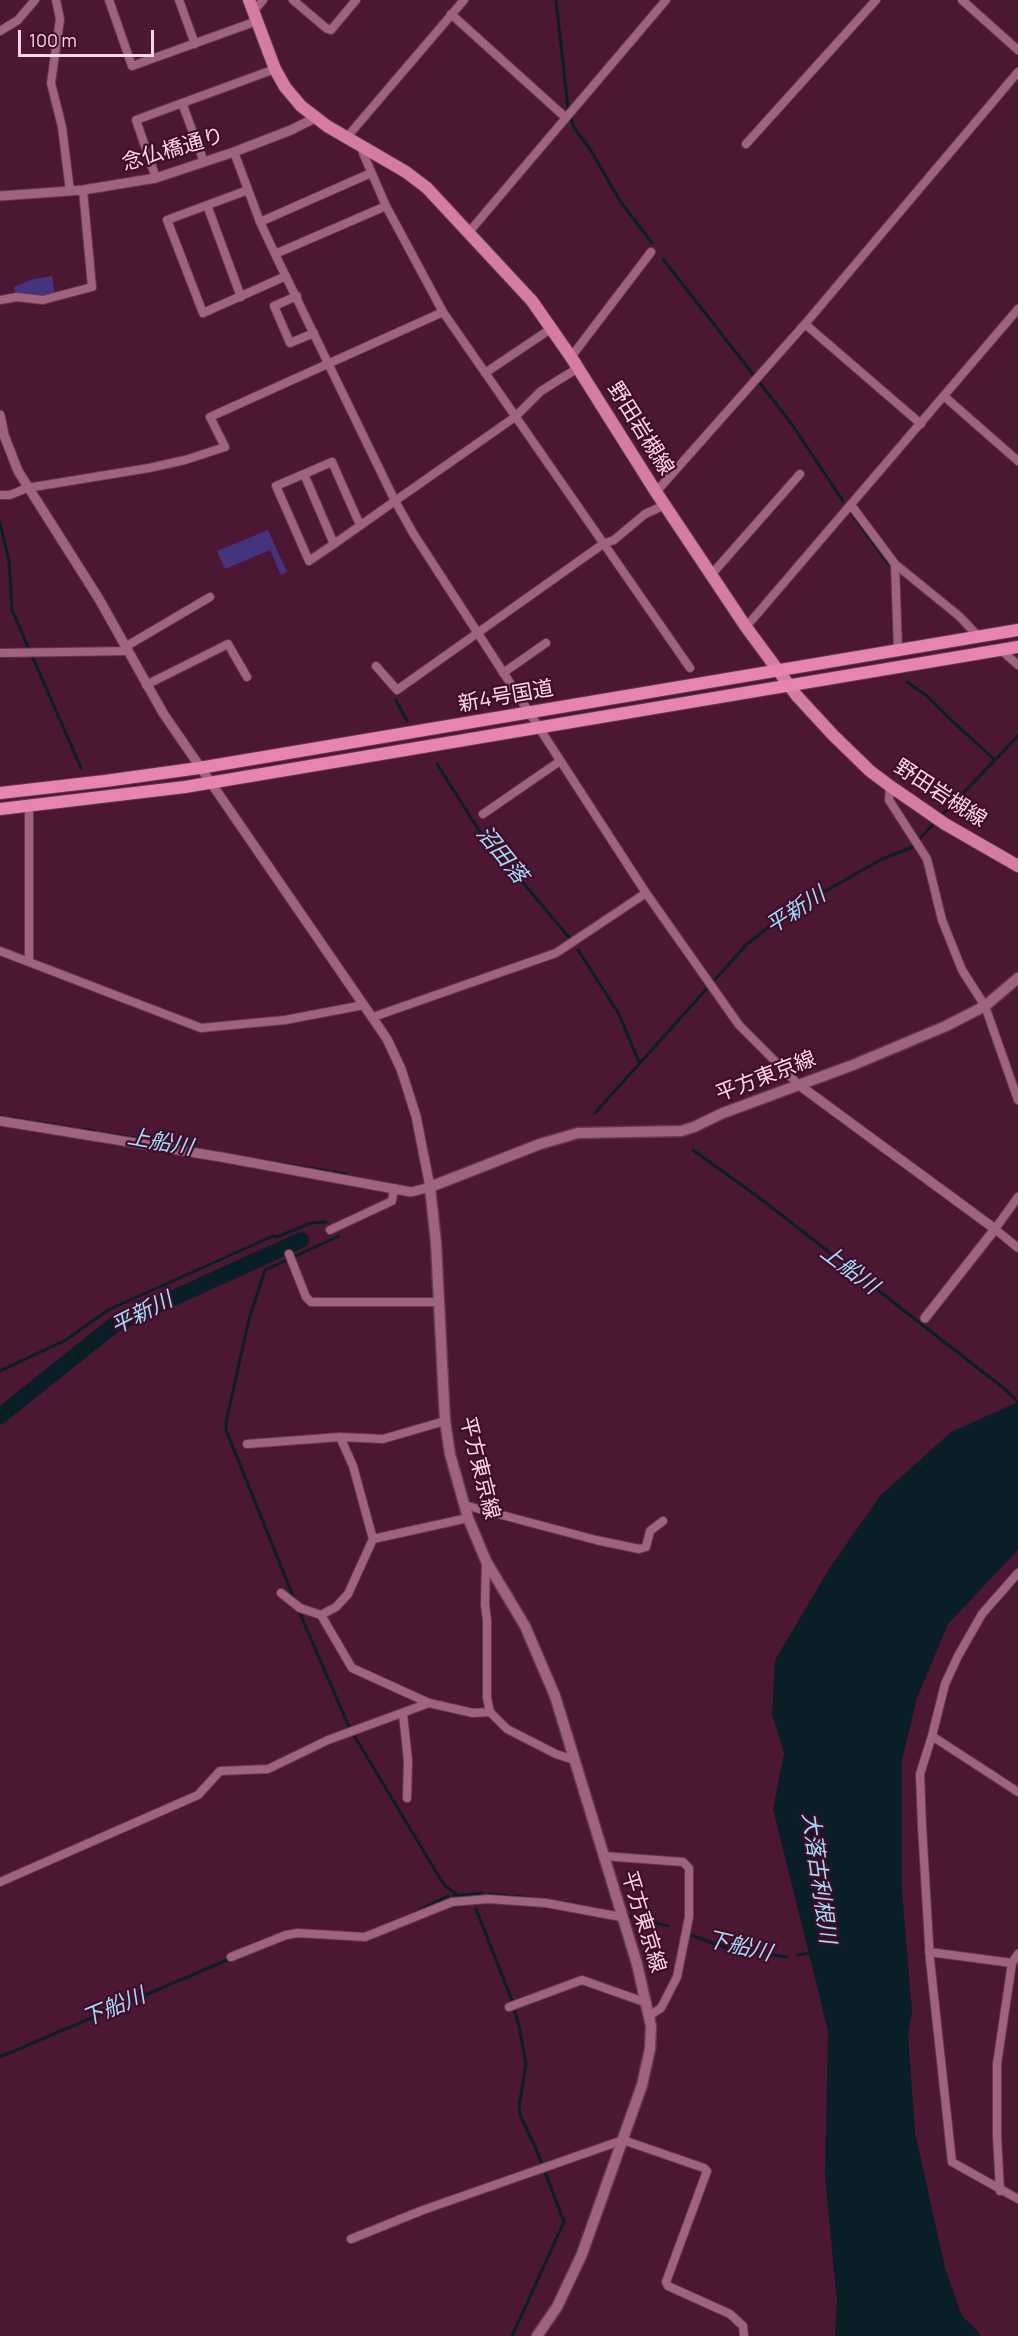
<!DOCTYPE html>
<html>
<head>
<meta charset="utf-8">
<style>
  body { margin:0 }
  #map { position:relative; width:1018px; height:2336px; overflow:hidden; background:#4c1732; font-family:Manrope,sans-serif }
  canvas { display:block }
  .scale { position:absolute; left:18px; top:30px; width:136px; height:27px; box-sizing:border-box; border:3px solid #fbd7e6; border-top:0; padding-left:8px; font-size:18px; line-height:21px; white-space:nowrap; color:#fbd7e6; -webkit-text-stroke:4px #400c28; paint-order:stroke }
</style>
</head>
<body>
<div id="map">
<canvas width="1018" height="2336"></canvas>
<div class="scale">100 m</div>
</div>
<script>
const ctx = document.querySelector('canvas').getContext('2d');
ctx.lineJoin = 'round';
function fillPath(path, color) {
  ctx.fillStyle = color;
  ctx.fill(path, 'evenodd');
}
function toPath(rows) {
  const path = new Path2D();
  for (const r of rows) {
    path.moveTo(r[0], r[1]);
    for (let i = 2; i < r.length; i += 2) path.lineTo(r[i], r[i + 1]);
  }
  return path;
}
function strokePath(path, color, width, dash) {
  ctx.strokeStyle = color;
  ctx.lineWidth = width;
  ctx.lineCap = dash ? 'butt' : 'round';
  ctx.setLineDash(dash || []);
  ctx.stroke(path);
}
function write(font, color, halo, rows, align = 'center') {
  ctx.font = font + ' Manrope,"Noto Sans JP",sans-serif';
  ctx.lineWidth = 4.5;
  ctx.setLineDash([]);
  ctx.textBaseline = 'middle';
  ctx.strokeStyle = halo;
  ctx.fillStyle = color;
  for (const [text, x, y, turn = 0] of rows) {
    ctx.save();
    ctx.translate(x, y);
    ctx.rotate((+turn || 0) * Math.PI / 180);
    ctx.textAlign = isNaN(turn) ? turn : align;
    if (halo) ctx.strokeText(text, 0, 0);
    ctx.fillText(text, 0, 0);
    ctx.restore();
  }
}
fillPath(toPath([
  [52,276,55,296,42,298,16,296,14,287,30,280],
  [268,530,287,572,281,575,270,550,225,569,217,551]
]), '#46337d');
fillPath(toPath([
  [1018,1402,1018,1550,948,1624,917,1698,902,1760,902,1891,912,2012,908,2035,915,2132,945,2268,962,2316,979,2332,980,2336,835,2336,837,2302,825,2177,828,2031,773,1809,784,1753,772,1714,775,1660,831,1566,880,1496,951,1432]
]), '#091e27');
strokePath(toPath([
  [556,0,568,108],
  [571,118,574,128,590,149,620,201,652,243],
  [663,259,791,423,843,501],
  [852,514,888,563,893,567],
  [0,523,9,561,12,610,81,768],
  [907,682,927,696,950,719,995,760],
  [396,700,407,721],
  [437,764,478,829,572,941],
  [940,817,1018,736],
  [578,950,619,1014,639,1062],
  [595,1113,746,945,782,916,880,860,912,847,935,822],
  [0,1116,1,1116],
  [10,1118,29,1121],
  [36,1122,72,1128],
  [80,1129,94,1131],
  [102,1133,181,1145,184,1147],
  [693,1150,757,1196,1006,1390,1018,1402],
  [265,1161,328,1171],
  [334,1172,347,1175],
  [0,1371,66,1340,108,1310,273,1236,277,1237,311,1223,326,1222],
  [295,1601,226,1430,226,1422,249,1319,265,1270,339,1236],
  [298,1609,349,1727,444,1885,459,1896],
  [489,1894,510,1896],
  [454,1896,482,1893],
  [514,1896,530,1898],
  [476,1909,511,1998,519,2026,526,2064,519,2107,520,2115,537,2151,564,2222,512,2336],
  [628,1916,668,1926],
  [404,1918,448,1896],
  [301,1930,314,1930],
  [691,1935,726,1948,787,1957],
  [256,1943,283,1933],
  [797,1955,810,1953],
  [0,2057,227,1960]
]), '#091e27', 3);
strokePath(toPath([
  [0,1416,114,1325,301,1240]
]), '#091e27', 16);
const minor = toPath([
  [56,0,60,19,51,83,62,127,70,191],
  [109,0,132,66,257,21],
  [179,0,195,44],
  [293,0,326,28,331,30,356,0],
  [962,0,1018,50],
  [253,12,263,0],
  [451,14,565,117],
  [0,31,18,20,35,0],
  [182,103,204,162],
  [347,137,464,0],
  [746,144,876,0],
  [363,146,363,153,386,206,443,312,690,668],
  [234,152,260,222,275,254,395,501,413,533,646,893,739,1025,799,1085],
  [156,178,136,120,275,69],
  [248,190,167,220,203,313,286,276],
  [207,205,241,297],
  [260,222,371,173],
  [469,232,666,0],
  [275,254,386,206],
  [297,296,274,306,290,343,314,333],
  [0,300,17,297,43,300,92,287,83,190],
  [805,324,921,424],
  [571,357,651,252],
  [485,373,552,328],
  [945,397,1018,461],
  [304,474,334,544],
  [656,492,805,324,1018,72],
  [0,495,10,495,27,488,149,468,185,460,225,447,210,417,443,312],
  [851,505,895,564,959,616,979,637],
  [360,525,332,462,276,486,309,561,334,544,395,501,515,417,541,391,578,368],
  [895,564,898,650],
  [711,575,800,474],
  [746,627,1018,309],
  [125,647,210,597],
  [1001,650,1018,665],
  [0,653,128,651],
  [376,666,397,690,603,544,614,540,645,514,665,505],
  [503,673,546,643],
  [146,685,228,644,247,677],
  [890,786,889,800,927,859,942,920,962,970,985,1006,1018,1100],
  [29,806,29,962],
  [483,814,560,761],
  [0,951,201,1028,285,1020,364,1005],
  [373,1017,556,953,646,893],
  [1018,1197,995,1229,1018,1248],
  [330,1230,392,1201,394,1188],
  [289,1254,306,1297,311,1302,440,1302],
  [247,1444,340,1437,383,1439,445,1421],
  [464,1505,596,1540,639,1549,646,1547,650,1531,663,1521],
  [373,1539,468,1518],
  [486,1561,485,1605,487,1620,487,1698,490,1712,507,1729,556,1754,574,1760],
  [1018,1573,982,1614,958,1656,945,1684,932,1736,1018,1792],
  [281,1593,300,1608,321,1615,336,1607,348,1594,373,1539,353,1466,340,1437],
  [321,1615,352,1668,429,1703],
  [403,1714,408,1761,407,1798],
  [932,1736,920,1774,922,1826,930,1960,952,2162,1018,2199],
  [603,1856,683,1862,689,1868,689,1917,677,1977,661,2008,649,2016],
  [0,1882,198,1795,220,1771,268,1769,328,1740,429,1703,473,1713,490,1712],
  [929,1952,1012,1963],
  [231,1957,286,1935,298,1933,365,1937,452,1902,488,1899,546,1903,621,1917],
  [509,2007,582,1980,647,2003],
  [1000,2191,997,2136,997,2064,1012,1963,1018,1954],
  [351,2239,423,2210,623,2140,704,2168,707,2171,666,2282,668,2286,730,2314,743,2326,744,2336]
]);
const tertiary = toPath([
  [0,196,83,190,156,178,234,152,291,130,315,118],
  [0,415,4,435,18,471,99,599,163,713,387,1039,401,1069,416,1116,430,1187,411,1192,221,1157,0,1121],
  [799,1085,995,1229,925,1318]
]);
const secondary = toPath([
  [537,2336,557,2307,582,2254,642,2085,650,2049,651,2026,637,1964,555,1696,525,1626,486,1561,468,1518,450,1454,445,1421,436,1243,430,1187,540,1144,578,1133,681,1131,694,1127,723,1113,853,1065,946,1026,985,1006,1018,978]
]);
const primary = toPath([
  [249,0,275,69,285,87,301,106,327,126,406,172,427,188,532,301,571,357,656,492,746,627,797,696,833,735,870,771,890,786,945,824,1018,866]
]);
const trunk = toPath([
  [0,793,105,781,199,768,1018,630],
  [0,809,185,787,1018,647]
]);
strokePath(minor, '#64384f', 10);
strokePath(tertiary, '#64384f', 11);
strokePath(secondary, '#64384f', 13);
strokePath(primary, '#64384f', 14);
strokePath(trunk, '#64384f', 14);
strokePath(minor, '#a0637e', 8);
strokePath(tertiary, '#a0637e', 9);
strokePath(secondary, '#a0637e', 10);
strokePath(primary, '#d57ca5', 12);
strokePath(trunk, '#e784b2', 12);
write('21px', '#fbd7e6', '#400c28', [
  ["念仏橋通り",173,150,-16],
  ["野田岩槻線",640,429,58],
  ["新4号国道",506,697,-10],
  ["野田岩槻線",940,794,33],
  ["平方東京線",766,1077,-21],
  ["平方東京線",479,1468,76],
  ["平方東京線",643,1922,73]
]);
write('italic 22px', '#9edcfc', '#400c28', [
  ["沼田落",501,855,51],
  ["平新川",796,911,-33],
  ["上船川",160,1143,10],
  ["上船川",849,1270,37],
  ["平新川",142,1314,-27],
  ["大落古利根川",818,1878,82],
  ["下船川",739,1947,13],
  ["下船川",114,2008,-23]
]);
</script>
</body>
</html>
